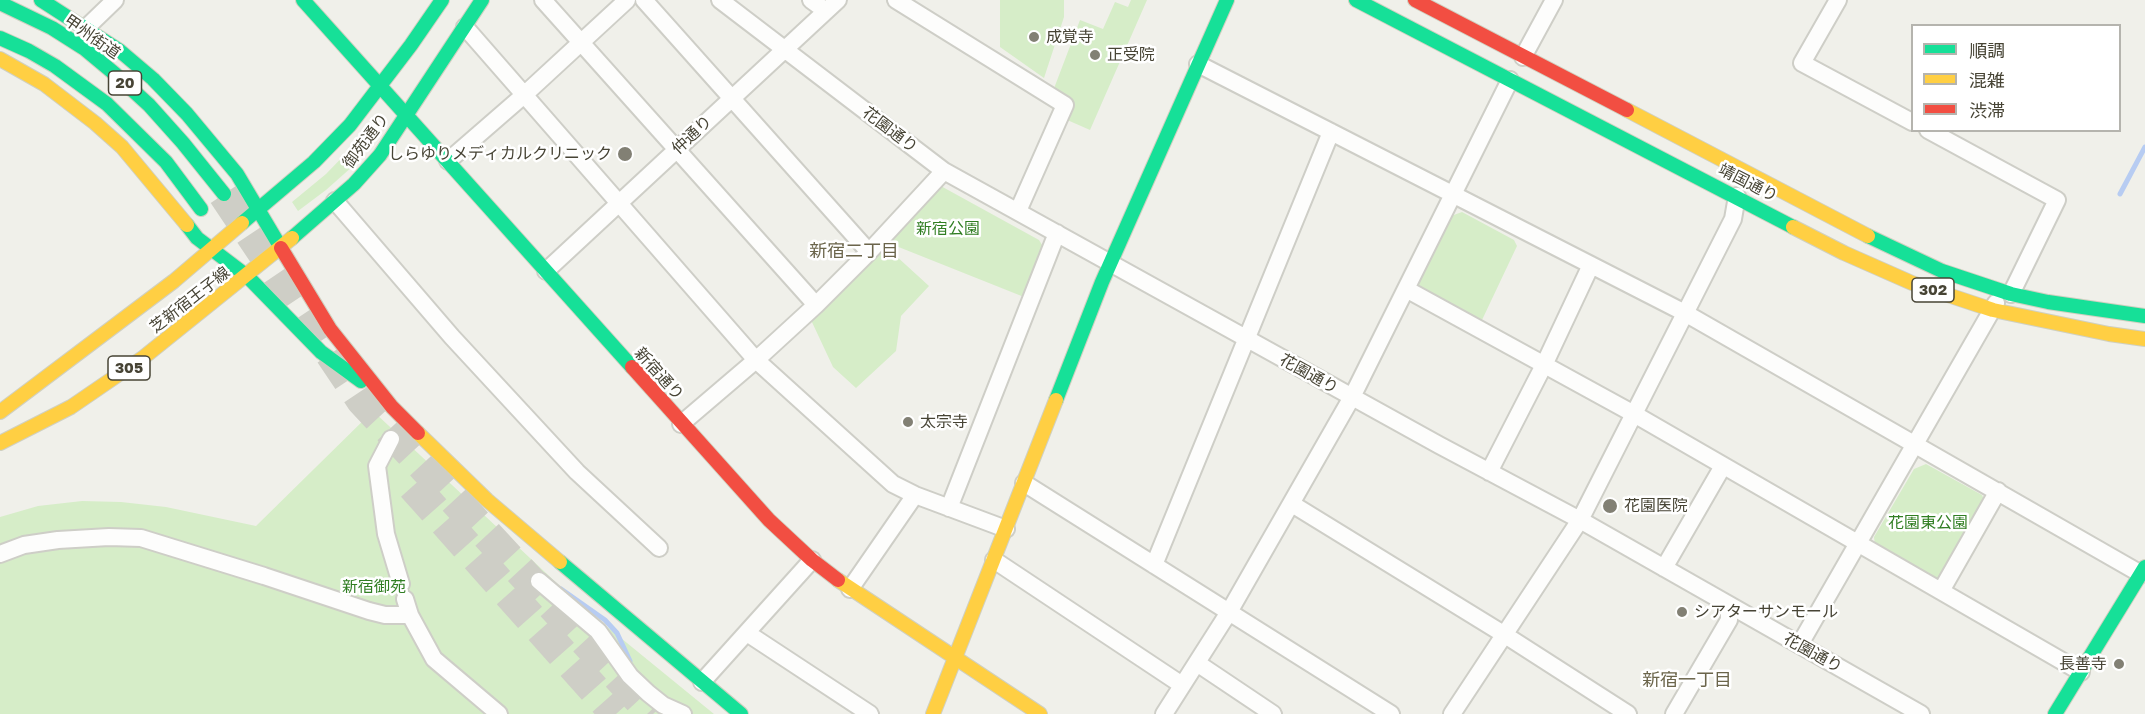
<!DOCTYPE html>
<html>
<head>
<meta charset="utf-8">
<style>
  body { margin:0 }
  #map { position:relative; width:2145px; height:714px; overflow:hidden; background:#f0f0ea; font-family:"Golos Text","Noto Sans JP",sans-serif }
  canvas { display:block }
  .legend { position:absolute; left:1911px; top:24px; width:210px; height:108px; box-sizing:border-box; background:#fff; border:2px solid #b5b4ae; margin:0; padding:8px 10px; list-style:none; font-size:18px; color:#474435 }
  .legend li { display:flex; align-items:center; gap:12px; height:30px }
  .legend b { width:30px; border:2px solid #b5b4ae }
</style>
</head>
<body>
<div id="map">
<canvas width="2145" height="714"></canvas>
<ul class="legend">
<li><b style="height:8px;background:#16e098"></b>順調</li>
<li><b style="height:8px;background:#ffcf43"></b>混雑</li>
<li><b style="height:8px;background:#f24e42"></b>渋滞</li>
</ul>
</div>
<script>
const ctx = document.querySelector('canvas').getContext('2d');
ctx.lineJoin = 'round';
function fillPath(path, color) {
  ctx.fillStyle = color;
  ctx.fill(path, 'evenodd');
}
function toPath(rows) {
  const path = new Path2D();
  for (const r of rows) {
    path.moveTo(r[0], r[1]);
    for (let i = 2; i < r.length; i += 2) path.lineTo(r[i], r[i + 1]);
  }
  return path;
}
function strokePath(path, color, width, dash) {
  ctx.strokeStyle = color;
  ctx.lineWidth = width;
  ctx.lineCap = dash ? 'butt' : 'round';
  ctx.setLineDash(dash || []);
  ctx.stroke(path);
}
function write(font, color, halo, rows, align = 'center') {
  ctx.font = font + ' "Golos Text","Noto Sans JP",sans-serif';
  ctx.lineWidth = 5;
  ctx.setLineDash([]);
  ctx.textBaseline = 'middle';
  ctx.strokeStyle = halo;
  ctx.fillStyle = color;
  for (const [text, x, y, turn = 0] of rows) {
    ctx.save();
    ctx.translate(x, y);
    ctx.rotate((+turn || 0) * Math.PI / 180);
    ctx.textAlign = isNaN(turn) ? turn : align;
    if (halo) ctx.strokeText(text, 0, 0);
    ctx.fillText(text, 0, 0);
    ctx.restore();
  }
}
fillPath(toPath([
  [1000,0,1064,0,1064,17,1044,78,1000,47],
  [1131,0,1147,0,1090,130,1065,119,1053,91,1080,20,1103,29,1115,2,1128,7],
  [355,144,364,151,353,166,326,190,298,211,292,202,326,174],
  [939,185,1039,240,1044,248,1024,297,886,242],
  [1462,212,1514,240,1517,246,1482,320,1472,321,1420,292,1418,280,1451,216],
  [883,244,929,286,901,316,896,351,856,388,833,367,811,320],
  [373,411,578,603,714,714,0,714,0,517,38,506,82,501,121,502,166,507,256,526],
  [1926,464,1982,495,1985,502,1941,578,1932,580,1875,547,1874,537,1914,469]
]), '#d6edc8');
strokePath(toPath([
  [2120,194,2145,147],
  [561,589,605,620,617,633,630,661]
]), '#b7ccf2', 5);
strokePath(toPath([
  [224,194,362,400,653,714],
  [413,486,616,714]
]), '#cecec6', 32, [32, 16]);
const street = toPath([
  [543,0,816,305],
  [644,0,869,252],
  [720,0,944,171,1439,445,1580,520,1921,714],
  [811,0,826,11],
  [896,0,1065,105,1018,211],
  [1838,0,1802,63,1912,122],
  [465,27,756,360,893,484,915,495,1006,529],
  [86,28,115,0],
  [1523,57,1554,0],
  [1198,64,1685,313,2141,574],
  [1928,130,2057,200,2011,294],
  [448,161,524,95,627,0],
  [335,201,452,337,577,472,659,548],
  [546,271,838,0],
  [1406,289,1634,414,2081,672],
  [681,424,756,360,816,305,869,252,944,171],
  [391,439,377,466,386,534,401,584],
  [1489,472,1544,365,1591,265],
  [1024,483,1391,714],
  [1292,504,1505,635,1628,714],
  [949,508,1057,233],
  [0,554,24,545,58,540,109,537,141,538,264,576,369,611,385,615,410,615],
  [994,560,1182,685],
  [1154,565,1331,132],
  [1664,568,1723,466],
  [539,581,598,631,630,676,648,693,663,705,683,714],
  [850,589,915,495],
  [1941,591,1998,491],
  [405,599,410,615,434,659,499,714],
  [747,633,870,714],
  [1800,644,1996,303],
  [1197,663,1273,714],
  [702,682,812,560],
  [1164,714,1229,612,1352,397,1510,80],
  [1452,714,1580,520,1733,219,1737,196],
  [1674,714,1729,620,1729,605]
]);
const fast = toPath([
  [41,0,120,51,153,79,187,114,237,174,281,248],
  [303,0,632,367],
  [1356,0,1793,227],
  [0,3,52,28,85,49,115,74,149,105,183,143,224,194],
  [0,38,29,51,55,66,107,104,166,162,201,209],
  [242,223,314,162,350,125,411,45,442,0],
  [187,225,197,238,247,276],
  [1868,236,1942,271,2011,294,2048,302,2145,316],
  [292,238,354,184,380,155,482,0],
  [247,276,321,352,361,381],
  [1056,400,1102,282,1227,0],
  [560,562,741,714],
  [2055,714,2145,567]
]);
const slow = toPath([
  [0,59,44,84,95,123,122,147,187,225],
  [1627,110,1868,236],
  [1793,227,1844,253,1912,283,1993,310,2109,334,2145,339],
  [0,412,174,281,242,223],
  [418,433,487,500,560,562],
  [0,443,71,407,144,357,292,238],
  [838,580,1040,714],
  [933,714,1056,400]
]);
const jam = toPath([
  [1415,0,1627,110],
  [281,248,330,329,392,407,418,433],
  [632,367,769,520,812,560,838,580]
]);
strokePath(street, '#cecec7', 20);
strokePath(fast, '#d0d0c0', 16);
strokePath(slow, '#d0d0c0', 16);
strokePath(jam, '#d0d0c0', 16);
strokePath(street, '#fdfdfc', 16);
strokePath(fast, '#16e098', 14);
strokePath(slow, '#ffcf43', 14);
strokePath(jam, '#f24e42', 14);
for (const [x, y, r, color] of [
  [1034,37,6,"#828074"],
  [1095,55,6,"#828074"],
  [625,154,8,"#828074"],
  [908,422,6,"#828074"],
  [1610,506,8,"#828074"],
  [1682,612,6,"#828074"],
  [2119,664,6,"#828074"]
]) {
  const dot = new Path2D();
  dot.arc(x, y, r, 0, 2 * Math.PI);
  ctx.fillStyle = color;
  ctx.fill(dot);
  strokePath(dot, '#fff', 2);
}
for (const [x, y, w] of [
  [125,83,33],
  [1933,290,42],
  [129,368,42]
]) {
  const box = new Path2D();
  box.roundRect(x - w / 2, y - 12, w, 24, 4.5);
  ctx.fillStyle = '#fff';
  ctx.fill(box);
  strokePath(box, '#474435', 1.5);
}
write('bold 15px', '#474435', null, [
  ["20",125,83],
  ["302",1933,290],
  ["305",129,368]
]);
write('16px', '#474435', '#fff', [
  ["甲州街道",92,37,35],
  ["花園通り",890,130,37],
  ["仲通り",692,135,-43],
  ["御苑通り",366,141,-53],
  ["靖国通り",1748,183,27],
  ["芝新宿王子線",190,300,-38],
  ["新宿通り",659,374,48],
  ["花園通り",1309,374,29],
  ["花園通り",1813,653,29]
]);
write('16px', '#474435', '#fff', [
  ["成覚寺",1046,37],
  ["正受院",1107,55],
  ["しらゆりメディカルクリニック",612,154,"right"],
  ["太宗寺",920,422],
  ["花園医院",1624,506],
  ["シアターサンモール",1694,612],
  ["長善寺",2107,664,"right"]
], 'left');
write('16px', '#317e23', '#fff', [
  ["新宿公園",948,229],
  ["花園東公園",1928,523],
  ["新宿御苑",374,587]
]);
write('18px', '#6b654b', '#fff', [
  ["新宿二丁目",854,251],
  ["新宿一丁目",1687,680]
]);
</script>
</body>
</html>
